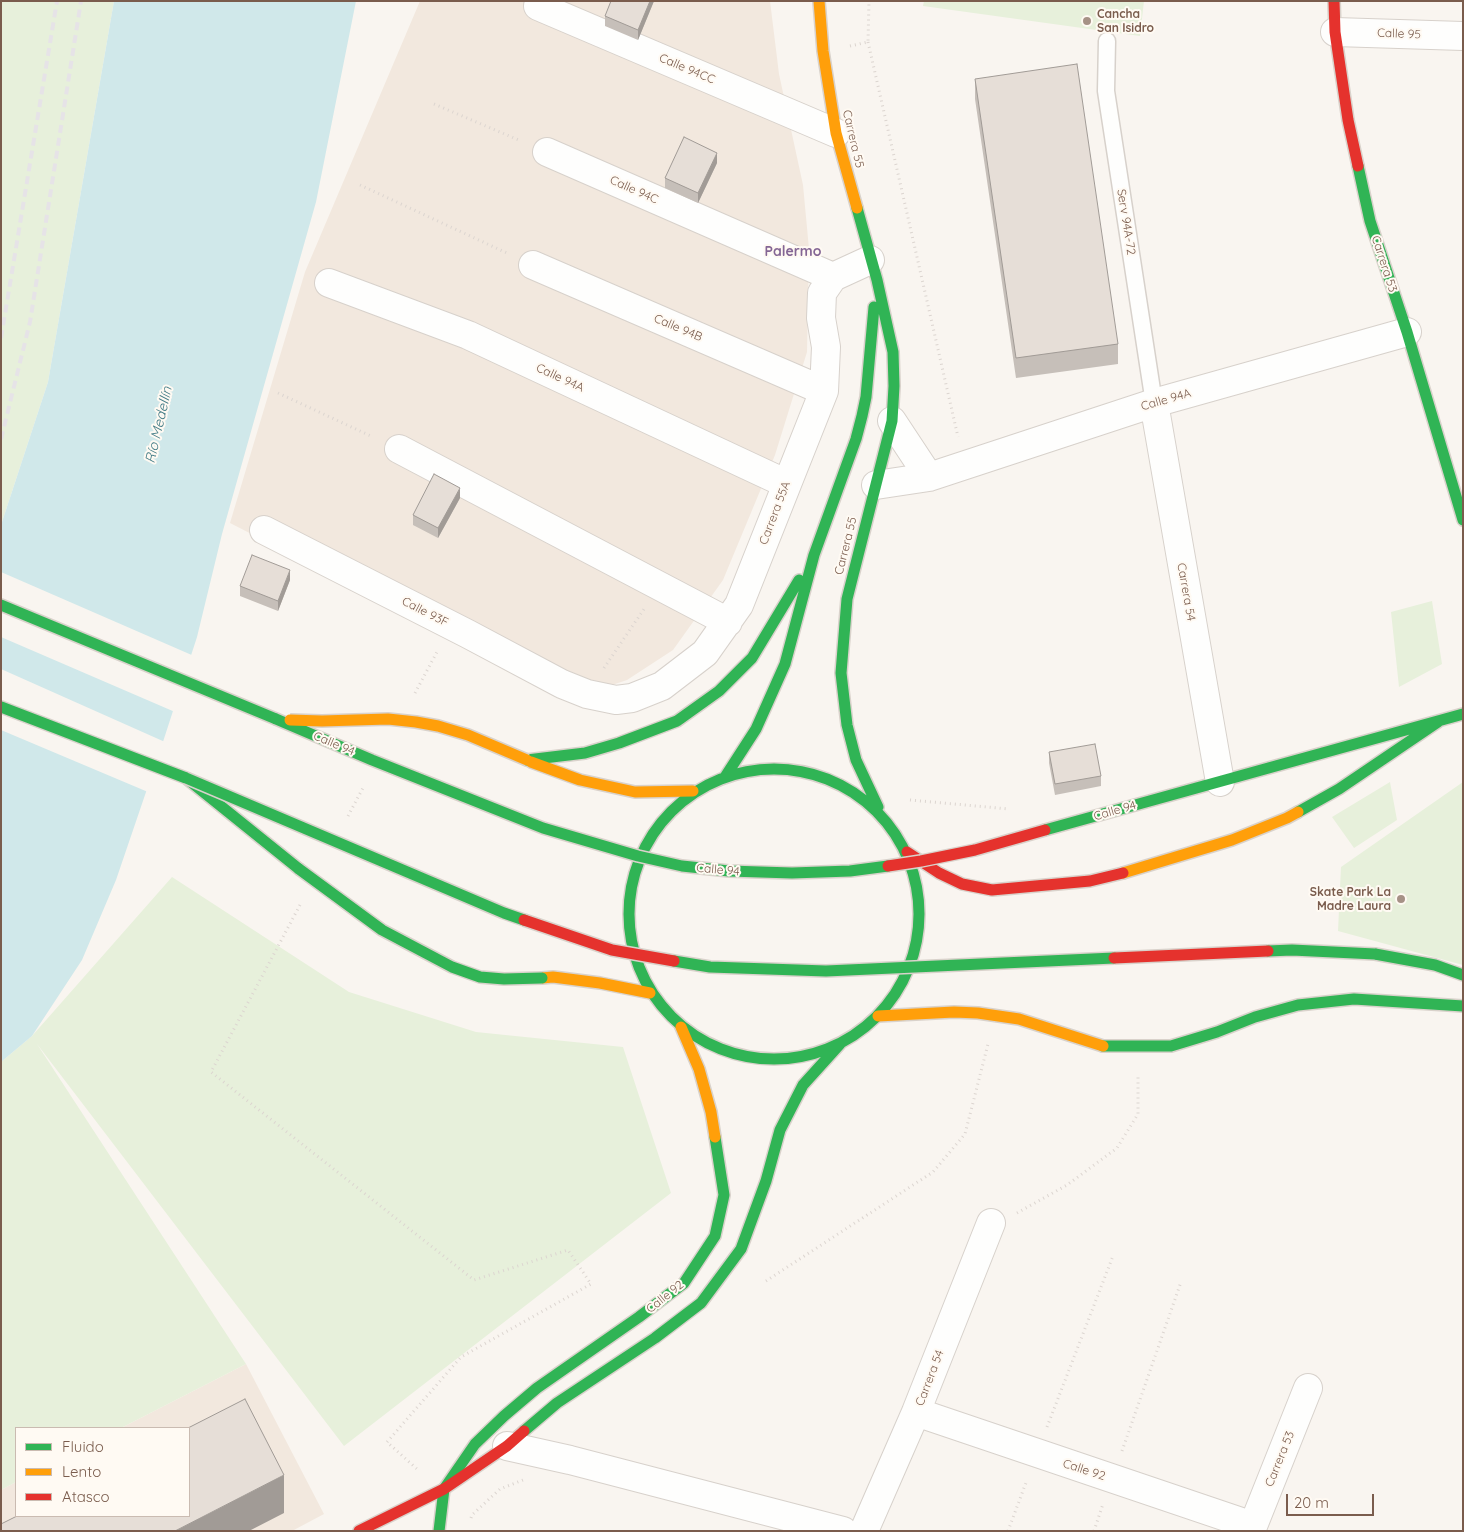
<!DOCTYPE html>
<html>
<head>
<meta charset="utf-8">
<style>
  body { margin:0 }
  #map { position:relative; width:1464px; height:1532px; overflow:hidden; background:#f9f5f0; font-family:Quicksand,sans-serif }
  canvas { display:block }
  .frame { position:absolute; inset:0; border:2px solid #7a5c4d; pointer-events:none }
  .legend { position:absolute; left:15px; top:1427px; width:175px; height:90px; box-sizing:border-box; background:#fffaf3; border:1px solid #cabbb1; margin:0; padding:6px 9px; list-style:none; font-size:15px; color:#7a5c4d }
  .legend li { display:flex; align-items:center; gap:10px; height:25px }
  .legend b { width:25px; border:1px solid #cabbb1 }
  .scale { position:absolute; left:1286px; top:1494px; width:88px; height:22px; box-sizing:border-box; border:2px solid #7a5c4d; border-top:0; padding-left:6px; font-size:15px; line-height:18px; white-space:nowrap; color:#7a5c4d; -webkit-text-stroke:4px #fffaf3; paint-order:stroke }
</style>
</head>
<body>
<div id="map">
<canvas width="1464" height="1532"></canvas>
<div class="frame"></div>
<ul class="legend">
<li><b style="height:6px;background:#30b455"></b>Fluido</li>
<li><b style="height:6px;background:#ff9f0a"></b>Lento</li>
<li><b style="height:6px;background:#e5322d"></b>Atasco</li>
</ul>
<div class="scale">20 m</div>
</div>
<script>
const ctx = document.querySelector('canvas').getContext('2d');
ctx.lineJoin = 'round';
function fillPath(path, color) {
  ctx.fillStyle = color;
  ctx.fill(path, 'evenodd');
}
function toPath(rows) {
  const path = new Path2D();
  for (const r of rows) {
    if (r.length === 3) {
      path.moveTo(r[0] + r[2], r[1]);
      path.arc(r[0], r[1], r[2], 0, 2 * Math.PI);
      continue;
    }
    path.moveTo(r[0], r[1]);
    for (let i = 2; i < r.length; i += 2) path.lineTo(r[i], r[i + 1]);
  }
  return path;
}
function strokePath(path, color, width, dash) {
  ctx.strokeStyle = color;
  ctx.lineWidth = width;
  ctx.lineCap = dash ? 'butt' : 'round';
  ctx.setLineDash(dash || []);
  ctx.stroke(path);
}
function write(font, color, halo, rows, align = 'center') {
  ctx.font = font + ' Quicksand,sans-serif';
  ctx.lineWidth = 4;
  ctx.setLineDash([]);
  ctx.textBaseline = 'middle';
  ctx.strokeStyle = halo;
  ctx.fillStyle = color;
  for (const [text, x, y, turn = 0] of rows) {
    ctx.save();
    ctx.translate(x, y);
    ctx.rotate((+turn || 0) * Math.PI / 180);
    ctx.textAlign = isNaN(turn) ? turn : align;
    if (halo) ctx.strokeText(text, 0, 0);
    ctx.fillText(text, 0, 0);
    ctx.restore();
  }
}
fillPath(toPath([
  [420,1,770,1,779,74,803,185,809,249,807,352,775,455,723,580,673,650,627,680,597,690,558,691,230,523,305,272],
  [246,1364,324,1514,292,1531,1,1531,1,1490,16,1482,16,1516,189,1516,189,1428,121,1428]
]), '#f2e8de');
fillPath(toPath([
  [1,1,114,1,48,382,1,525],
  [924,1,1144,1,1140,36,923,6],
  [1432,601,1442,664,1399,687,1391,612],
  [1390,782,1397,820,1354,848,1332,817],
  [1463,782,1463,965,1338,931,1341,867],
  [172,877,349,992,476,1032,623,1047,671,1193,344,1446,37,1044,246,1364,121,1428,16,1428,16,1482,1,1490,1,1062,32,1036]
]), '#e7f0db');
fillPath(toPath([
  [114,1,356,1,316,202,222,534,197,637,160,751,116,880,82,960,32,1036,1,1062,1,525,48,382]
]), '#d0e8ea');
fillPath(toPath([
  [1,572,194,656,175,712,1,637],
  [1,669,165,742,148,792,1,730]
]), '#f9f5f0');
const lane = toPath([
  [1107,41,1106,91,1154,403]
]);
const street = toPath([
  [538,6,836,133],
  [1335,32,1463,36],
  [547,152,833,277],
  [533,265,824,391],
  [329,283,468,335,787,484],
  [1154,403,1220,782],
  [892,421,929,477],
  [399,449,728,622],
  [876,485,929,477,1154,403,1407,332],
  [264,530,468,634,562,684,587,694,616,700,632,698,662,686,705,653,739,605,824,391,826,347,821,318,822,293,833,277,870,260],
  [916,1412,1253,1526],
  [507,1446,570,1460,843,1531],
  [864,1531,916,1412,991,1223],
  [1251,1531,1308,1388]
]);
const fast = toPath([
  [1358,166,1370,221,1407,332,1463,520],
  [857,208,877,280,893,352,894,386,892,421,847,599,841,673,847,725,856,760,878,807],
  [1,605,276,719],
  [1,707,186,778,299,869],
  [527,760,585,753,619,743,677,721,719,691,752,658,799,580],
  [774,914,145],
  [725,777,756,729,785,664,814,555,856,439,862,416,866,397,874,307],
  [1298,812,1339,789,1438,722],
  [1045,830,1463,714],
  [1375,954,1435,965,1463,975],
  [1103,1046,1171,1046,1217,1032,1255,1017,1298,1005,1354,999,1463,1006],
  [524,1431,557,1403,655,1338,701,1303,741,1249,766,1181,780,1130,803,1085,840,1044],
  [439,1531,444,1489,475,1444,504,1416,537,1388,639,1317,684,1283,715,1236,724,1195,715,1137]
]);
const slow = toPath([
  [819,1,823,51,836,133,857,208],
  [531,762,580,780,635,792,693,791],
  [1123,873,1232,840,1287,818,1298,812],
  [542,978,553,977,600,983,650,993],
  [878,1016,954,1012,978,1013,1019,1019,1103,1046],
  [681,1027,699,1069,711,1112,715,1137]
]);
const jam = toPath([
  [1334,1,1335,32,1348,120,1358,166],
  [907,852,939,873,962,884,992,890,1090,881,1123,873],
  [359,1531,444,1489,507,1446,524,1431]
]);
strokePath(lane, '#d7d1cb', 19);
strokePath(street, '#d7d1cb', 30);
strokePath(fast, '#d9d2cb', 14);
strokePath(slow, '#d9d2cb', 14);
strokePath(jam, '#d9d2cb', 14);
strokePath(toPath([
  [868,42,958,437],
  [850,46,868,42,869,1],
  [434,104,521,141],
  [360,185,509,254],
  [278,393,373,437],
  [604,668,644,609],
  [415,693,438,650],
  [910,800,1009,809],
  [348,816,364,786],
  [300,905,211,1072,474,1280,568,1250,591,1284,461,1357,387,1442,417,1469],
  [1017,1213,1067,1185,1117,1148,1138,1114,1138,1075],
  [766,1281,933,1172,965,1134,988,1044],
  [1047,1427,1113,1256],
  [1122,1451,1181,1282],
  [471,1518,472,1515,500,1489,523,1480],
  [1008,1531,1027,1480],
  [1094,1531,1103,1504]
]), '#dcd5d0', 3, [1, 4]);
strokePath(lane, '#fefefd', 16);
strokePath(street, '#fefefd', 28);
strokePath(fast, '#30b455', 11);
strokePath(slow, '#ff9f0a', 11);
strokePath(jam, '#e5322d', 11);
strokePath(toPath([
  [1,338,57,1],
  [1,439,30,322,81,1]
]), '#e6e3e7', 4, [8, 5]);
const fastBridge = toPath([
  [276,719,372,760,543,828,638,856,682,866,729,871,792,873,850,871,888,866],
  [186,778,504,913,524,920],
  [299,869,382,930,452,967,480,977,504,979,542,978],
  [1268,951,1292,950,1375,954],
  [674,961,710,967,826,971,1114,958]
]);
const slowBridge = toPath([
  [290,720,322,721,388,719,416,722,438,726,468,735,527,760]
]);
const jamBridge = toPath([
  [888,866,921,861,975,850,1045,830],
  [524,920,612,950,674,961],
  [1114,958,1268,951]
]);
strokePath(fastBridge, '#d9d2cb', 14, []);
strokePath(slowBridge, '#d9d2cb', 14, []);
strokePath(jamBridge, '#d9d2cb', 14, []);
strokePath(fastBridge, '#30b455', 11);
strokePath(slowBridge, '#ff9f0a', 11);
strokePath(jamBridge, '#e5322d', 11);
fillPath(toPath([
  [654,1,638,40,605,26,605,16],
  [975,79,1118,344,1118,364,1016,378,975,99],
  [717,163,698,203,665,188,665,178],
  [460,498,438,538,413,525,413,515],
  [290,580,278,611,240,596,240,586],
  [1049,752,1101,776,1101,786,1055,795,1049,763]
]), '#c6bfb9');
fillPath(toPath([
  [650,1,654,1,638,40,638,30],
  [717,153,717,163,698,203,698,193],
  [460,488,460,498,438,538,438,528],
  [290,570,290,580,278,611,278,601],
  [284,1475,284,1513,249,1531,175,1531]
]), '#a19b96');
const building = toPath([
  [611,1,650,1,638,30,605,16,611,1],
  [1077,64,1118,344,1016,358,975,79,1077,64],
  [684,137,717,153,698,193,665,178,684,137],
  [434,474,460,488,438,528,413,515,434,474],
  [252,555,290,570,278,601,240,586,252,555],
  [1095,744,1101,776,1055,784,1049,752,1095,744],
  [245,1399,284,1475,175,1531,1,1531,1,1524,17,1516,189,1516,188,1428,245,1399]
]);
fillPath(building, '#e6ded7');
strokePath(building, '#a19b96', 1);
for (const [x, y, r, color] of [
  [1087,21,5,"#a69286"],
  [1401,899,5,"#a69286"]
]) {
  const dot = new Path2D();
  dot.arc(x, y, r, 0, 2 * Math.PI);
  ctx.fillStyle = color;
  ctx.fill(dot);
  strokePath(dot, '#fffaf3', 2);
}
write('bold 12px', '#7a5c4d', '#fffaf3', [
  ["Cancha",1097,14],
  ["San Isidro",1097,28],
  ["Skate Park La",1391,892,"right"],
  ["Madre Laura",1391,906,"right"]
], 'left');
write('12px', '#7a5c4d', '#fffaf3', [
  ["Calle 95",1399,34,2],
  ["Calle 94CC",687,69,23],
  ["Carrera 55",853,139,77],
  ["Calle 94C",634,190,24],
  ["Serv 94A-72",1126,222,81],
  ["Carrera 53",1384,264,72],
  ["Calle 94B",678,328,23],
  ["Calle 94A",560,378,25],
  ["Calle 94A",1166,400,-16],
  ["Carrera 55A",775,513,-69],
  ["Carrera 55",846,546,-76],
  ["Carrera 54",1186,592,80],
  ["Calle 93F",425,612,27],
  ["Calle 94",334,744,23],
  ["Calle 94",1115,811,-16],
  ["Calle 94",718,870,5],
  ["Calle 92",665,1297,-39],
  ["Carrera 54",930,1378,-69],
  ["Carrera 53",1280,1459,-68],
  ["Calle 92",1084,1470,18]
]);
write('bold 14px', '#846695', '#fffaf3', [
  ["Palermo",793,252]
]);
write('italic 14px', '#437c86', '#fffaf3', [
  ["Río Medellín",159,425,-77]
]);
</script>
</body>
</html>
